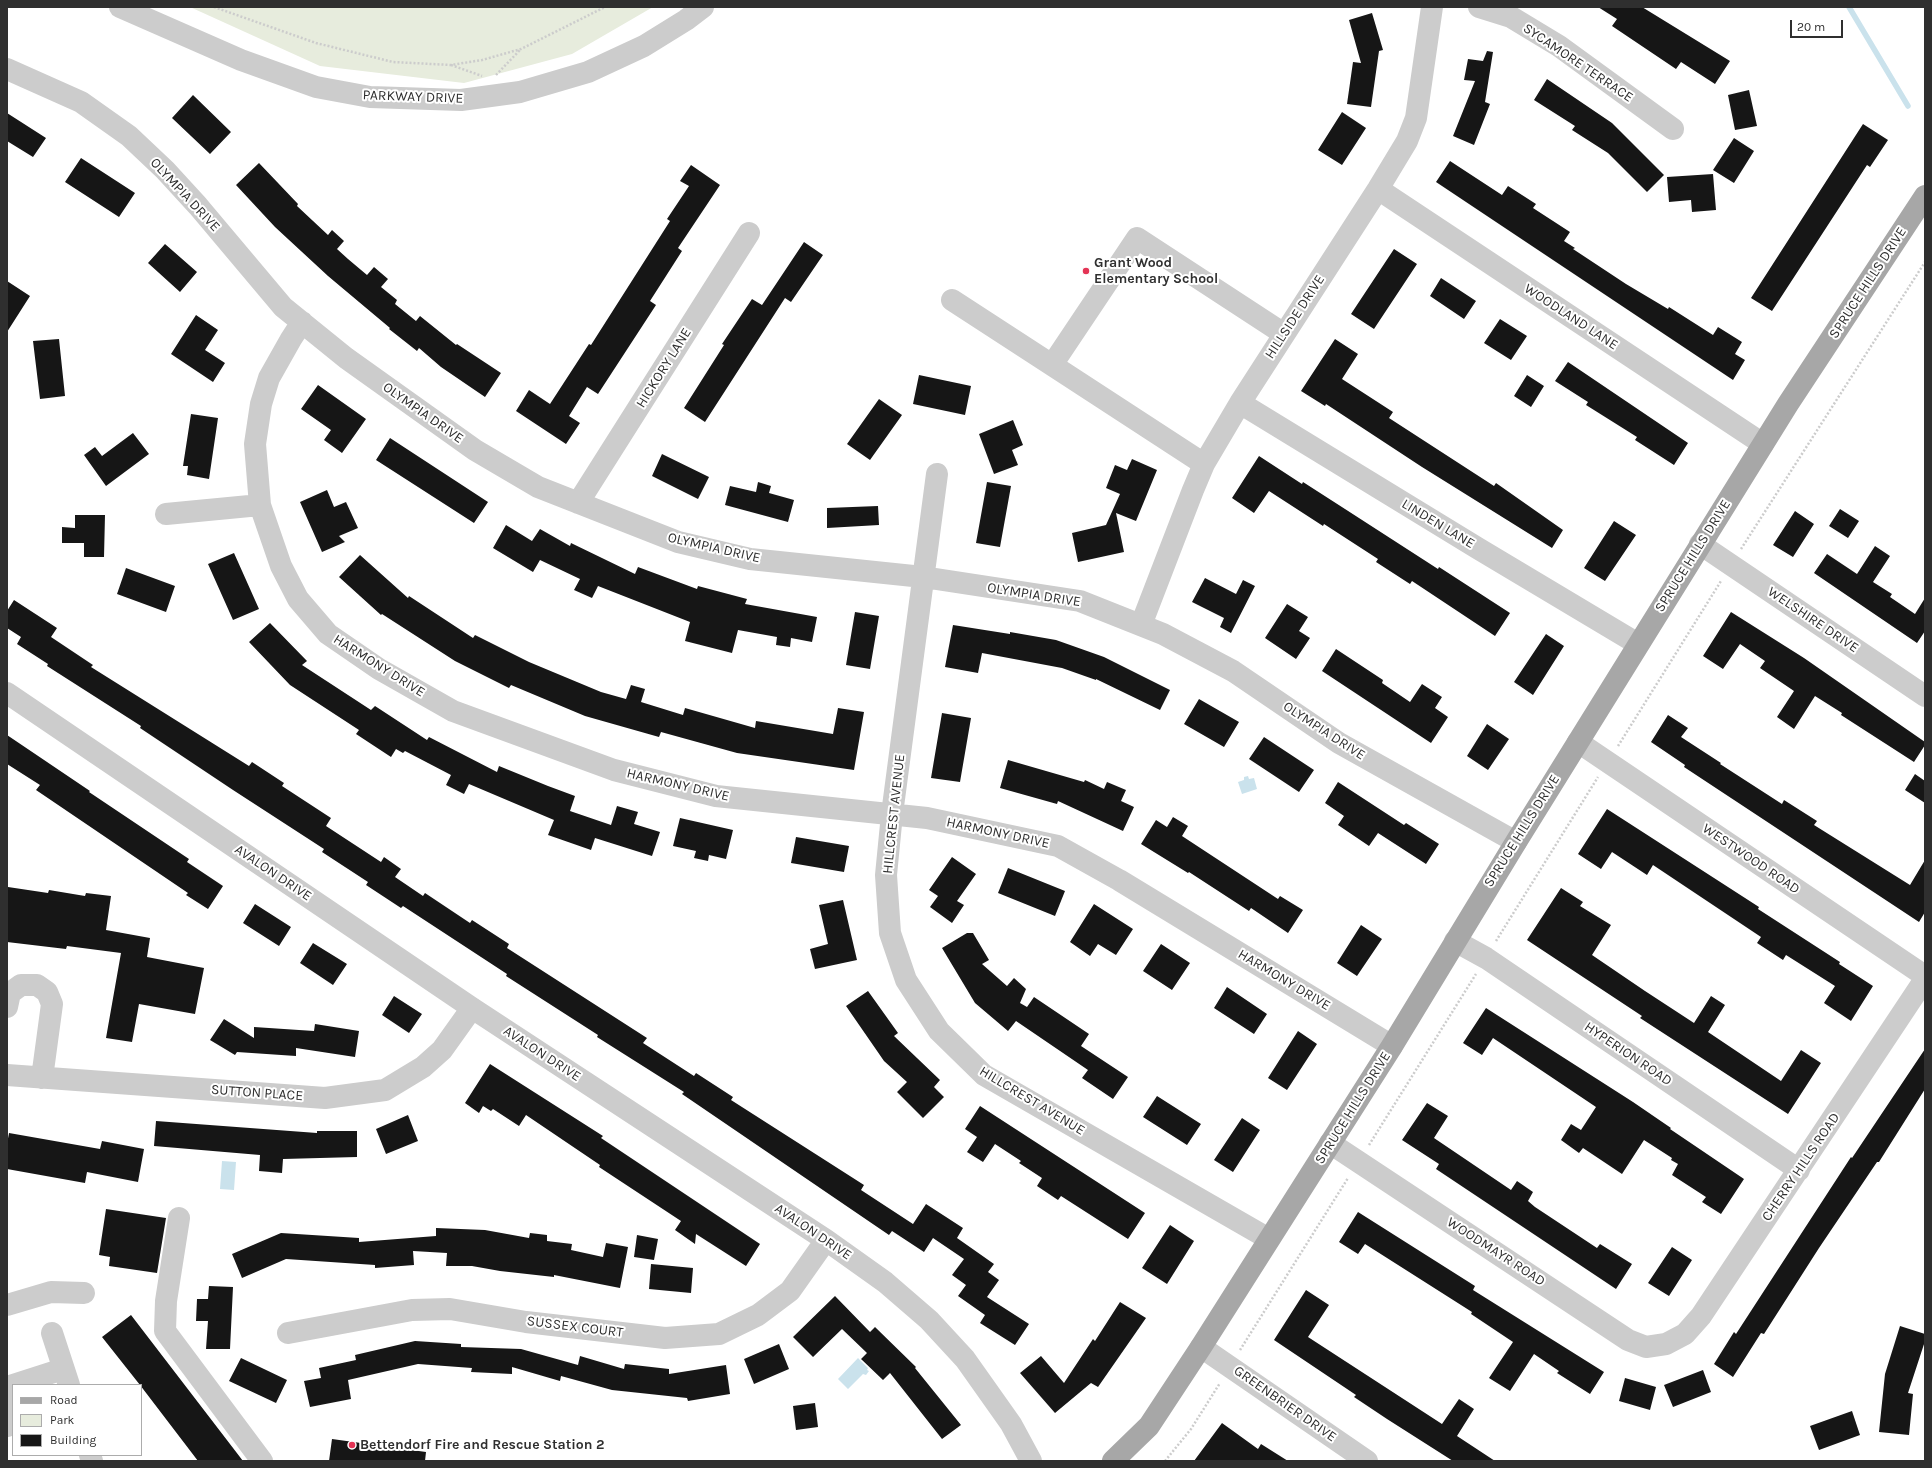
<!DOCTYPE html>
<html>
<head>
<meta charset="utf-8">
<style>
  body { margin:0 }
  #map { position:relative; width:1932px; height:1468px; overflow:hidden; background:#fff; font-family:Karla,sans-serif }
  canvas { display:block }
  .frame { position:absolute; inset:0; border:8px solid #2f2f2f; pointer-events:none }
  .legend { position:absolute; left:12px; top:1384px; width:130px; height:72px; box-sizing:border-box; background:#fff; border:1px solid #acacac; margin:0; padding:5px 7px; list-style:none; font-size:12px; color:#2f2f2f }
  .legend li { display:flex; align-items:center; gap:8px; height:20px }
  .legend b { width:20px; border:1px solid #acacac }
  .scale { position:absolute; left:1790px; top:20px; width:53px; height:18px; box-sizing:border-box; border:2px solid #2f2f2f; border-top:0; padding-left:5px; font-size:12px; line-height:14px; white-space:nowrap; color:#2f2f2f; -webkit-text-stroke:3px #fff; paint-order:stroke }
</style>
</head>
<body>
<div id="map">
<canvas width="1932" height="1468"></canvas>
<div class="frame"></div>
<ul class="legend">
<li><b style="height:5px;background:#a7a7a7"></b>Road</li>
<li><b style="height:11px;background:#e7ecdd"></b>Park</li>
<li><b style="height:11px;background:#161616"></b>Building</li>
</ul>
<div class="scale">20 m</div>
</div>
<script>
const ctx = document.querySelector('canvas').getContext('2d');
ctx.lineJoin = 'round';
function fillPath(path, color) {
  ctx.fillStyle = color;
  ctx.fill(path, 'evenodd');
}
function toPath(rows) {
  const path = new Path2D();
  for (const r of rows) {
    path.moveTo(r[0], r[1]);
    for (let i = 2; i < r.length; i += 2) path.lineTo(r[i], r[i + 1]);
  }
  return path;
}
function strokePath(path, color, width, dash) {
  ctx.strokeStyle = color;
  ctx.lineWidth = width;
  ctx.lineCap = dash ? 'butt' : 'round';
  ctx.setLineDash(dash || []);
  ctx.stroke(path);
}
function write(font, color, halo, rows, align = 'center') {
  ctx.font = font + ' Karla,sans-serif';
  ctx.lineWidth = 4;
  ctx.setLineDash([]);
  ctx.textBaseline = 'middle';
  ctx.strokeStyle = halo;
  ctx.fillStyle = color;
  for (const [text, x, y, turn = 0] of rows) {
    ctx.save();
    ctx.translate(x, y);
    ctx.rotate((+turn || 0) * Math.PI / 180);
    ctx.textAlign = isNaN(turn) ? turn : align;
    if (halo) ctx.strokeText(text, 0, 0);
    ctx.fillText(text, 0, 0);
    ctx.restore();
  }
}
fillPath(toPath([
  [190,7,653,7,572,54,464,83,320,66]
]), '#e7ecdd');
fillPath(toPath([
  [1248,776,1249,779,1254,778,1257,789,1242,794,1238,782,1244,780,1244,777],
  [222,1161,236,1162,234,1190,220,1189],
  [858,1358,868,1368,867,1370,869,1371,866,1375,863,1374,848,1389,838,1379]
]), '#cae2ec');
strokePath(toPath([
  [1849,7,1908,106]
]), '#cae2ec', 5.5);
fillPath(toPath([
  [1598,7,1642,7,1730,61,1715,84,1681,62,1676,69,1612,26,1617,19],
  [1372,13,1383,50,1379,51,1371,107,1347,104,1353,62,1361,63,1349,20],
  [1487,51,1493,52,1485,102,1490,104,1474,145,1453,136,1475,81,1464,80,1468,59,1483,61],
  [1547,79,1612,123,1664,175,1647,192,1608,153,1572,130,1575,126,1534,100],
  [1749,90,1757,126,1735,130,1728,95],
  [193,95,231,132,210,154,172,118],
  [1342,112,1366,128,1342,165,1318,150],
  [7,113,46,138,33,157,7,141],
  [1863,124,1888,140,1870,167,1867,165,1772,311,1751,298],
  [1734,138,1754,151,1734,183,1713,170],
  [81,158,135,193,119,217,65,182],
  [1450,161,1502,195,1508,186,1536,204,1533,208,1570,232,1564,241,1575,248,1573,249,1626,284,1668,309,1669,307,1713,335,1718,327,1742,342,1735,354,1745,360,1733,380,1436,182],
  [259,163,298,204,297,206,328,235,332,230,344,241,337,249,348,259,367,275,374,267,388,279,381,287,397,300,395,304,416,321,420,316,456,345,457,344,501,373,485,397,441,367,419,348,417,351,389,329,390,328,328,276,275,227,236,185],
  [691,165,720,185,678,248,682,251,650,301,656,305,598,394,587,387,569,416,580,423,566,444,516,411,529,390,550,404,589,344,591,345,670,221,667,219,689,186,680,181],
  [1713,174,1716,210,1692,212,1691,200,1669,202,1667,177],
  [804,242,823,255,791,302,785,298,705,422,684,408,724,345,722,344,752,299,762,305],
  [165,244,197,272,180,292,148,263],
  [1394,249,1417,264,1374,329,1351,314],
  [1441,278,1476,301,1464,319,1430,296],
  [7,281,30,296,7,332],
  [196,315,218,330,205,350,225,363,213,382,171,354],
  [1500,319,1527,336,1511,360,1484,343],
  [59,339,65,396,40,399,33,341],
  [1335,339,1358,354,1342,379,1393,412,1389,418,1494,486,1496,483,1563,530,1552,548,1422,467,1326,404,1325,406,1301,391],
  [1568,362,1688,443,1674,465,1635,440,1637,437,1586,405,1588,402,1555,381],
  [919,375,971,386,965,415,913,404],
  [1527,375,1544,386,1531,407,1514,396],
  [318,385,366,419,342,453,324,440,331,430,301,409],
  [879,399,902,415,870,460,847,444],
  [191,414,218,418,209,479,187,475,188,466,183,466],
  [1013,420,1023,445,1012,450,1018,465,994,474,979,434],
  [133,433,149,454,106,486,84,455,95,447,102,456],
  [390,438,488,502,474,523,376,460],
  [662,454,709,477,698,499,652,476],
  [1259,456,1302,484,1303,482,1345,509,1438,569,1439,567,1510,613,1495,636,1412,581,1410,584,1376,562,1378,559,1324,524,1323,526,1269,491,1254,513,1232,498],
  [1132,459,1157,470,1136,521,1116,513,1124,552,1078,562,1072,533,1106,525,1120,494,1106,488,1115,465,1127,470],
  [758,482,771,486,769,493,794,500,788,522,725,505,730,486,756,492],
  [987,482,1011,486,1000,547,976,543],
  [327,490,334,507,346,502,358,528,339,536,345,542,322,552,300,502],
  [878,506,879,525,827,528,827,508],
  [1840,509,1859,521,1848,538,1829,526],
  [1795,511,1814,524,1793,557,1773,545],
  [75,515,105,515,104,557,84,557,84,543,62,543,62,527,75,528],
  [1614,521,1636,535,1605,581,1584,568],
  [506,525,532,541,540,529,570,546,571,543,635,574,638,567,697,589,698,586,747,599,745,604,817,617,812,642,791,638,790,647,776,645,777,637,738,630,732,653,685,641,690,622,598,586,592,598,574,590,580,579,540,560,533,572,493,548],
  [1875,546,1890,556,1873,582,1892,594,1890,597,1915,614,1925,598,1925,631,1917,643,1814,573,1827,554,1857,574],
  [234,553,259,609,233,620,208,564],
  [360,555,408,598,409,596,473,638,475,635,529,662,601,692,626,699,631,685,645,689,641,702,683,715,685,708,755,728,756,721,833,734,838,708,864,712,854,770,737,753,661,732,659,737,585,716,511,685,509,688,455,661,382,614,381,615,339,577],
  [126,568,175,586,166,612,117,594],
  [1205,578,1236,594,1243,580,1255,586,1231,633,1220,627,1224,618,1192,602],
  [14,600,57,628,51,637,93,665,91,667,249,766,252,762,284,783,282,786,331,818,326,826,381,862,384,857,401,869,395,877,423,896,425,893,470,923,472,920,509,944,507,948,647,1038,643,1043,694,1076,696,1073,733,1097,731,1100,864,1185,861,1190,913,1224,926,1204,963,1228,957,1238,994,1264,988,1272,999,1280,987,1297,1029,1324,1015,1345,980,1323,985,1315,958,1296,966,1285,952,1275,964,1259,933,1238,924,1252,892,1231,889,1235,682,1094,684,1092,597,1037,598,1035,506,976,507,974,403,906,401,908,366,885,368,882,322,852,324,849,233,790,140,728,141,726,47,666,48,664,17,644,21,637,7,628,7,611],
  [1287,604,1308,617,1299,631,1310,638,1296,659,1265,638],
  [855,612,879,616,870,669,846,665],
  [1731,612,1804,658,1925,742,1925,745,1914,762,1841,715,1842,713,1815,696,1794,729,1777,717,1794,691,1760,668,1765,661,1740,644,1723,669,1703,656],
  [270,623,307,661,302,665,371,710,375,706,427,740,429,737,497,772,499,766,548,786,575,796,570,811,611,825,617,806,638,812,634,824,660,832,652,856,595,838,591,850,548,835,554,820,469,784,464,794,446,785,451,775,405,751,403,753,396,749,391,757,356,734,359,730,290,685,249,642],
  [953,625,1010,634,1010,632,1056,640,1104,657,1170,690,1160,710,1096,679,1096,680,1062,668,982,653,978,673,945,667],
  [1546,634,1564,646,1533,695,1514,682],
  [1336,649,1383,680,1382,683,1410,702,1422,684,1442,697,1435,708,1448,717,1431,743,1322,671],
  [1199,699,1239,722,1224,747,1184,724],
  [942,713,971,718,960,782,931,778],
  [1668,715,1688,728,1681,737,1721,763,1720,764,1782,804,1784,800,1817,821,1814,825,1910,885,1925,860,1925,912,1919,922,1684,767,1685,765,1651,742],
  [1487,724,1509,739,1488,770,1467,756],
  [7,735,90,791,89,792,189,859,187,862,223,886,208,909,186,895,188,893,36,790,40,785,7,764],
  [1264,737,1314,770,1299,792,1249,759],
  [1008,760,1084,782,1085,780,1104,789,1107,782,1126,790,1121,801,1134,807,1123,831,1058,801,1057,804,1000,788],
  [1915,774,1925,781,1925,803,1905,790],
  [1338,782,1404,825,1406,823,1439,844,1426,864,1378,833,1369,846,1338,825,1344,816,1325,803],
  [1607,809,1759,907,1758,909,1840,962,1839,964,1873,986,1851,1021,1824,1003,1835,986,1786,955,1783,960,1757,943,1761,937,1653,865,1647,875,1612,852,1601,869,1578,854],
  [1173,817,1188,826,1182,836,1278,899,1280,896,1303,910,1288,933,1251,908,1249,911,1189,872,1188,873,1141,844,1156,820,1167,827],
  [680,818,733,830,726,859,709,855,708,861,694,858,696,851,673,846],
  [796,837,849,846,844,872,791,863],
  [952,857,976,874,957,901,964,905,952,923,930,907,938,896,929,890],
  [1008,868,1065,891,1055,916,998,893],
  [8,887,48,893,49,890,85,896,86,893,111,896,106,930,150,938,147,957,204,968,195,1014,139,1004,132,1042,106,1038,121,953,67,946,66,949,7,942],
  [1561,888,1583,902,1580,906,1611,925,1592,955,1645,991,1694,1023,1711,996,1725,1005,1708,1032,1781,1081,1801,1050,1821,1063,1788,1114,1640,1018,1642,1016,1527,940],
  [843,900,857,960,815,969,810,949,828,944,819,905],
  [255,904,291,927,279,946,243,923],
  [1094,904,1133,929,1116,955,1098,944,1090,956,1070,942],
  [1361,925,1382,939,1357,976,1337,963],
  [967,933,973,933,989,960,982,964,1007,986,1014,978,1026,989,1020,1003,1027,1007,1034,997,1089,1034,1081,1046,1128,1077,1113,1099,1082,1078,1088,1070,1016,1021,1008,1031,975,1003,942,948],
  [313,943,347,964,333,985,300,963],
  [1161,944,1190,963,1172,990,1143,971],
  [1227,987,1267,1014,1254,1034,1214,1008],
  [868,991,898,1033,894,1036,940,1080,934,1087,944,1097,923,1118,897,1092,907,1082,884,1061,846,1006],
  [394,996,422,1014,409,1033,382,1015],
  [1486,1008,1633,1102,1671,1128,1670,1129,1744,1179,1721,1214,1702,1202,1706,1197,1672,1175,1678,1164,1671,1160,1672,1158,1644,1140,1622,1174,1583,1148,1579,1153,1561,1140,1571,1124,1581,1130,1596,1107,1493,1038,1482,1055,1463,1043],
  [224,1019,254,1038,254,1027,314,1031,315,1024,359,1031,355,1057,296,1048,296,1056,237,1052,235,1055,210,1040],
  [1298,1031,1317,1044,1287,1090,1268,1078],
  [1925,1049,1925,1089,1879,1162,1877,1162,1819,1248,1764,1334,1761,1333,1733,1377,1714,1364,1734,1332,1736,1334,1851,1157,1852,1158],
  [490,1064,603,1136,601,1138,760,1244,746,1266,696,1234,695,1244,675,1230,681,1221,599,1167,600,1165,526,1115,519,1126,493,1109,491,1111,483,1106,479,1113,465,1103],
  [1157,1096,1201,1124,1187,1145,1143,1117],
  [1427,1103,1448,1116,1434,1138,1511,1190,1517,1181,1533,1192,1528,1201,1535,1207,1597,1248,1600,1244,1632,1264,1616,1289,1436,1169,1439,1164,1402,1140],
  [980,1106,1145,1213,1128,1239,1061,1196,1058,1200,1037,1186,1042,1178,1019,1163,1021,1161,995,1144,983,1162,967,1152,977,1137,965,1129],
  [408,1115,418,1141,386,1154,376,1129],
  [1242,1118,1260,1130,1233,1172,1214,1160],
  [156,1121,317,1133,317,1131,357,1131,357,1157,283,1159,282,1173,259,1171,260,1155,154,1146],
  [9,1133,100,1149,102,1141,144,1149,138,1182,87,1172,85,1183,7,1169,7,1144],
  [106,1209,166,1218,157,1273,109,1266,110,1257,99,1255],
  [1358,1212,1475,1286,1473,1290,1604,1372,1590,1394,1557,1373,1559,1371,1534,1354,1510,1391,1489,1378,1513,1342,1471,1314,1472,1312,1365,1244,1358,1254,1339,1242],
  [1170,1225,1194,1241,1167,1284,1142,1268],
  [436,1228,485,1230,529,1238,530,1233,547,1235,547,1241,572,1244,571,1250,603,1257,606,1243,628,1247,620,1288,554,1275,554,1277,500,1271,472,1266,446,1266,447,1253,413,1251,414,1265,375,1268,375,1265,286,1259,242,1278,232,1254,281,1233,359,1238,359,1242,436,1236],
  [637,1235,658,1239,654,1260,634,1257],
  [1672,1247,1692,1260,1669,1296,1648,1283],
  [651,1264,693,1268,691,1293,649,1289],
  [209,1286,233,1287,230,1349,206,1349,208,1321,196,1321,197,1299,208,1299],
  [1306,1290,1329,1305,1308,1337,1442,1424,1459,1399,1474,1409,1457,1436,1495,1461,1453,1461,1387,1419,1354,1397,1356,1395,1274,1340],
  [835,1296,870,1332,875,1327,916,1367,915,1368,961,1425,942,1439,890,1373,883,1380,861,1359,867,1353,842,1329,813,1357,793,1337],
  [1120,1302,1146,1318,1098,1387,1091,1383,1055,1413,1020,1373,1041,1356,1064,1383,1093,1339,1095,1341],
  [131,1315,243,1461,198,1461,140,1385,102,1337],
  [1900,1326,1925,1334,1925,1341,1908,1393,1913,1394,1909,1435,1879,1432,1885,1374],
  [415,1341,461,1344,461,1347,521,1349,578,1365,580,1356,624,1369,625,1364,669,1369,669,1374,726,1365,730,1394,688,1401,687,1398,612,1390,561,1376,560,1381,512,1367,512,1374,471,1372,472,1368,418,1364,348,1380,351,1399,310,1407,304,1381,321,1378,319,1368,356,1360,355,1355],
  [779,1344,789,1369,754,1384,744,1359],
  [241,1358,287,1380,276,1403,229,1381],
  [1703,1370,1711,1392,1673,1407,1664,1385],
  [1625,1378,1656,1387,1650,1410,1619,1401],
  [815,1403,818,1427,796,1430,793,1406],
  [1852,1411,1860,1435,1819,1450,1810,1426],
  [1222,1423,1258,1449,1261,1444,1288,1461,1194,1461],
  [332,1439,426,1452,425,1461,329,1461]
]), '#161616');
strokePath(toPath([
  [214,7,316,43,393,62,451,65,482,60,521,49,605,7],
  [451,65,482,76],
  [496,75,520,50],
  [1741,549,1925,262],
  [1618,746,1721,581],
  [1496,941,1598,777],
  [1369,1145,1476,974],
  [1240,1350,1348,1178],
  [1165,1461,1191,1429,1220,1383]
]), '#ccc', 2.5, [2, 2]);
strokePath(toPath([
  [120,7,241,60,316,87,370,97,461,100,520,92,588,72,644,46,686,20,703,7],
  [1479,7,1511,17,1559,46,1673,129],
  [7,69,81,102,129,136,165,170,198,206,283,307,346,358,475,450,538,487,678,542,750,559,923,577,1080,601,1163,634,1233,671,1339,743,1516,842],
  [1378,189,1763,444],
  [952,300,1052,365],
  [302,322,291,339,269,378,261,404,255,444,260,505,281,566,298,599,328,634,379,669,453,711,614,770,716,796,927,818,1058,846,1119,880,1392,1046],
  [1240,403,1479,549,1638,644],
  [1204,464,1052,365,1137,238,1284,334],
  [937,474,892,814,886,875,890,933,906,980,939,1031,984,1075,1269,1239],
  [578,503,749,233],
  [166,514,260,505],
  [1700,544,1925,696],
  [1141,625,1193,490,1204,464,1240,403,1378,189,1407,141,1416,118,1432,7],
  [7,693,472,1008,826,1240,885,1282,929,1320,965,1359,1011,1424,1031,1461],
  [1578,742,1925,976],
  [1455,941,1486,958,1799,1170],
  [7,1007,10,993,21,985,37,985,47,992,52,1004,42,1078],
  [7,1075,325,1098,385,1090,423,1067,442,1050,472,1008],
  [1330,1143,1628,1340,1646,1347,1666,1344,1685,1334,1701,1316,1925,979],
  [179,1218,166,1301,165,1331,262,1461],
  [7,1305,51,1292,84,1293],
  [52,1333,69,1385],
  [288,1333,412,1310,450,1309,526,1322,665,1338,719,1334,758,1315,790,1291,826,1240],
  [1201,1347,1367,1461],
  [7,1387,63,1369],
  [7,1406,13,1405],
  [7,1426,13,1424],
  [90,1455,92,1461]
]), '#ccc', 22);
strokePath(toPath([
  [1113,1461,1149,1426,1201,1347,1392,1046,1516,842,1788,404,1925,196]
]), '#a7a7a7', 22);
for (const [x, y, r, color] of [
  [1086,271,4,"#e43455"],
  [352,1445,4,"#e43455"]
]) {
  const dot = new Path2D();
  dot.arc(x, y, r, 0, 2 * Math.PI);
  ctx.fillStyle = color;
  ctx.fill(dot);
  strokePath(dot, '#fff', 1.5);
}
write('14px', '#2f2f2f', '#fff', [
  ["SYCAMORE TERRACE",1578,63,34],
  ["PARKWAY DRIVE",413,97,2],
  ["OLYMPIA DRIVE",185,195,47],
  ["SPRUCE HILLS DRIVE",1868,283,-57],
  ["HILLSIDE DRIVE",1295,317,-57],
  ["WOODLAND LANE",1571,317,33],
  ["HICKORY LANE",664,368,-58],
  ["OLYMPIA DRIVE",423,413,35],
  ["LINDEN LANE",1438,524,31],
  ["OLYMPIA DRIVE",714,548,13],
  ["SPRUCE HILLS DRIVE",1693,556,-58],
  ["OLYMPIA DRIVE",1034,595,9],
  ["WELSHIRE DRIVE",1813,620,34],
  ["HARMONY DRIVE",379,666,32],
  ["OLYMPIA DRIVE",1324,731,33],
  ["HARMONY DRIVE",678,785,13],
  ["HILLCREST AVENUE",894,814,-84],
  ["SPRUCE HILLS DRIVE",1522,831,-58],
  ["HARMONY DRIVE",998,833,12],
  ["WESTWOOD ROAD",1751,859,34],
  ["AVALON DRIVE",273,873,34],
  ["HARMONY DRIVE",1284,980,31],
  ["AVALON DRIVE",542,1054,33],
  ["HYPERION ROAD",1628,1054,34],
  ["SUTTON PLACE",257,1093,4],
  ["HILLCREST AVENUE",1032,1101,31],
  ["SPRUCE HILLS DRIVE",1353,1108,-58],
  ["CHERRY HILLS ROAD",1801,1167,-56],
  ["AVALON DRIVE",813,1232,34],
  ["WOODMAYR ROAD",1496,1252,33],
  ["SUSSEX COURT",575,1327,7],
  ["GREENBRIER DRIVE",1285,1404,35]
]);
write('bold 14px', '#2f2f2f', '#fff', [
  ["Grant Wood",1094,263],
  ["Elementary School",1094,279],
  ["Bettendorf Fire and Rescue Station 2",360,1445]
], 'left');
</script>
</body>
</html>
